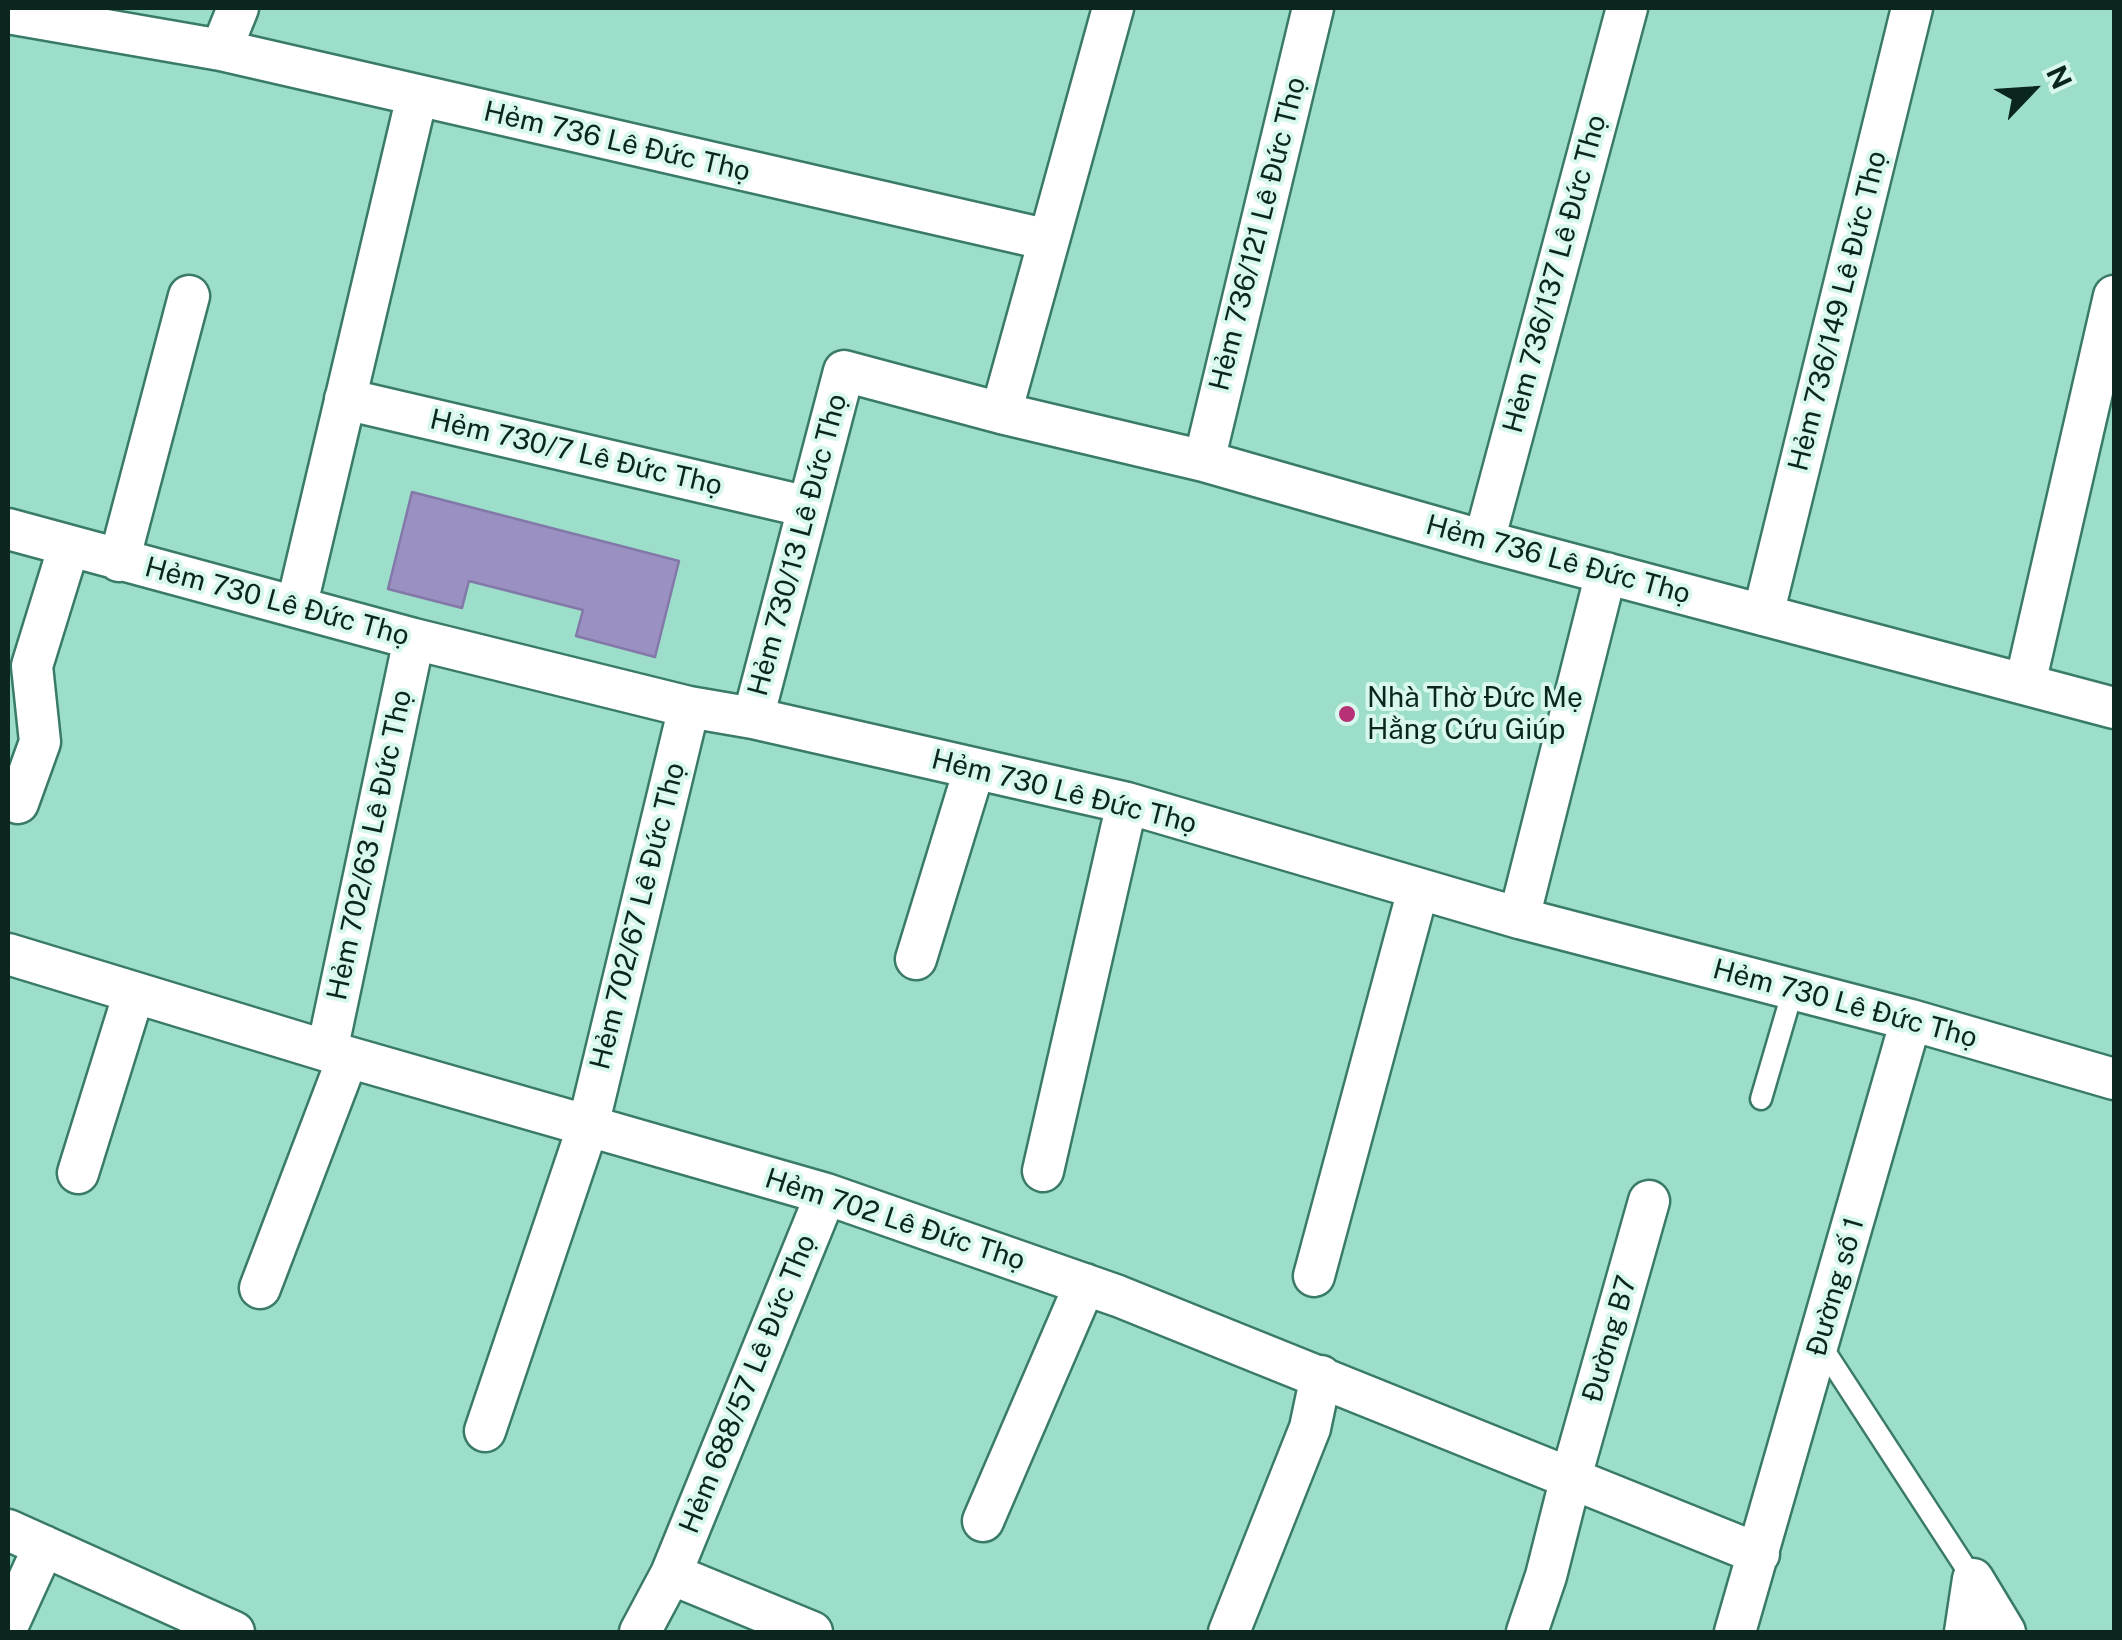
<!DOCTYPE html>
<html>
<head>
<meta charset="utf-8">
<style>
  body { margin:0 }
  #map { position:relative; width:2122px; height:1640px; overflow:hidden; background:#9ddeca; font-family:"Public Sans",sans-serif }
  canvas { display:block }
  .frame { position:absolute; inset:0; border:10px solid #0a261f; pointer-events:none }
  .north { position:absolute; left:1982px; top:40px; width:100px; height:100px; -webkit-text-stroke:8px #d8f8ed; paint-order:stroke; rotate:65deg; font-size:28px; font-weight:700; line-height:40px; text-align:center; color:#0a261f }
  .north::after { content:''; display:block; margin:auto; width:35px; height:45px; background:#0a261f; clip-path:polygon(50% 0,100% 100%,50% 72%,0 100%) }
</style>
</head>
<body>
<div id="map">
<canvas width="2122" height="1640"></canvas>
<div class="frame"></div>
<div class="north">N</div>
</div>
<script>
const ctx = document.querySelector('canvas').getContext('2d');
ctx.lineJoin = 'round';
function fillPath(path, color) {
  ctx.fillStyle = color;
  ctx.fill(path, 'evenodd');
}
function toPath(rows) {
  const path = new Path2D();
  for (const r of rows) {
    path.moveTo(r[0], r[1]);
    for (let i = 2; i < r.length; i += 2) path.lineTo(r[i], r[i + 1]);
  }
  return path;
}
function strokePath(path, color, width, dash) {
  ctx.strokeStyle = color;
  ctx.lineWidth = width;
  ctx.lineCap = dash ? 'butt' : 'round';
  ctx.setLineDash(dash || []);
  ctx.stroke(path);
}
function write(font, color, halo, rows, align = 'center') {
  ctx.font = font + ' "Public Sans",sans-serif';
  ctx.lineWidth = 8;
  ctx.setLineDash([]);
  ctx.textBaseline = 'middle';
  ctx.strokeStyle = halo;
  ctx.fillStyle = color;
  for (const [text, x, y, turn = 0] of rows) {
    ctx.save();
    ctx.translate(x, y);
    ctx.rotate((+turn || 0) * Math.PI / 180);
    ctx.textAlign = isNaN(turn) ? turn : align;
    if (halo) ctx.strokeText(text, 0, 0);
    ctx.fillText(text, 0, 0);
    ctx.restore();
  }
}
const building = toPath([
  [412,492,679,561,655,657,576,636,583,610,469,581,462,608,388,589,412,492]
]);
fillPath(building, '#9a90c1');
strokePath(building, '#8379a9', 2.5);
const lane = toPath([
  [1761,1099,1793,990],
  [1820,1344,1973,1579]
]);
const street = toPath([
  [8,13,221,50,1049,240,1001,413],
  [221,50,238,8],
  [1049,240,1113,8],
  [345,399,808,507],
  [1204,461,1313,8],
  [8,529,414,639,689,707,753,718,1127,803,1519,918,1911,1020,2114,1079],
  [1484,541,1627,8],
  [119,561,189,296],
  [297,604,417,96],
  [1763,615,1912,8],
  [2025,684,2114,296],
  [753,718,844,371,1001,413,1204,461,1484,541,2114,708],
  [18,803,40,742,32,666,69,546],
  [1519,918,1606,573],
  [8,954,327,1051,826,1194,1118,1296,1759,1554],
  [916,959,974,770],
  [327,1051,414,639],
  [1043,1171,1127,803],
  [78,1173,134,993],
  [1314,1276,1418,890],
  [260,1288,348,1057],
  [485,1431,588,1126,689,707],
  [983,1521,1085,1284],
  [8,1530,234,1632],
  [671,1574,812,1632],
  [8,1625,44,1546],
  [640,1632,671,1574,826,1194],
  [1229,1632,1310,1428,1321,1376],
  [1527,1632,1546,1576,1571,1477,1649,1201],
  [1735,1632,1911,1020],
  [1965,1632,1973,1579,2005,1632]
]);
strokePath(lane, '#397a68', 25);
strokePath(street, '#397a68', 45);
strokePath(lane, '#fff', 20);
strokePath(street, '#fff', 40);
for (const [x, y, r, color] of [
  [1347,714,10,"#b73176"]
]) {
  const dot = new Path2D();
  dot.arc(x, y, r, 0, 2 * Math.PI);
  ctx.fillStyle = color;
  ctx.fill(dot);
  strokePath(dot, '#d8f8ed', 4);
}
write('28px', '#0a261f', '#d8f8ed', [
  ["Hẻm 736 Lê Đức Thọ",617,142,13],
  ["Hẻm 736/121 Lê Đức Thọ",1258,234,-76],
  ["Hẻm 736/137 Lê Đức Thọ",1555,274,-75],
  ["Hẻm 736/149 Lê Đức Thọ",1838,311,-76],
  ["Hẻm 730/7 Lê Đức Thọ",576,453,13],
  ["Hẻm 730/13 Lê Đức Thọ",798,545,-75],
  ["Hẻm 736 Lê Đức Thọ",1558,560,15],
  ["Hẻm 730 Lê Đức Thọ",277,602,15],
  ["Hẻm 730 Lê Đức Thọ",1064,792,14],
  ["Hẻm 702/63 Lê Đức Thọ",370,845,-78],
  ["Hẻm 702/67 Lê Đức Thọ",638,916,-76],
  ["Hẻm 730 Lê Đức Thọ",1845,1004,15],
  ["Hẻm 702 Lê Đức Thọ",895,1220,18],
  ["Đường số 1",1836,1287,-74],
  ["Đường B7",1610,1339,-74],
  ["Hẻm 688/57 Lê Đức Thọ",748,1384,-68]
]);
write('28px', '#0a261f', '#d8f8ed', [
  ["Nhà Thờ Đức Mẹ",1367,698],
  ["Hằng Cứu Giúp",1367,730]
], 'left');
</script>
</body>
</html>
